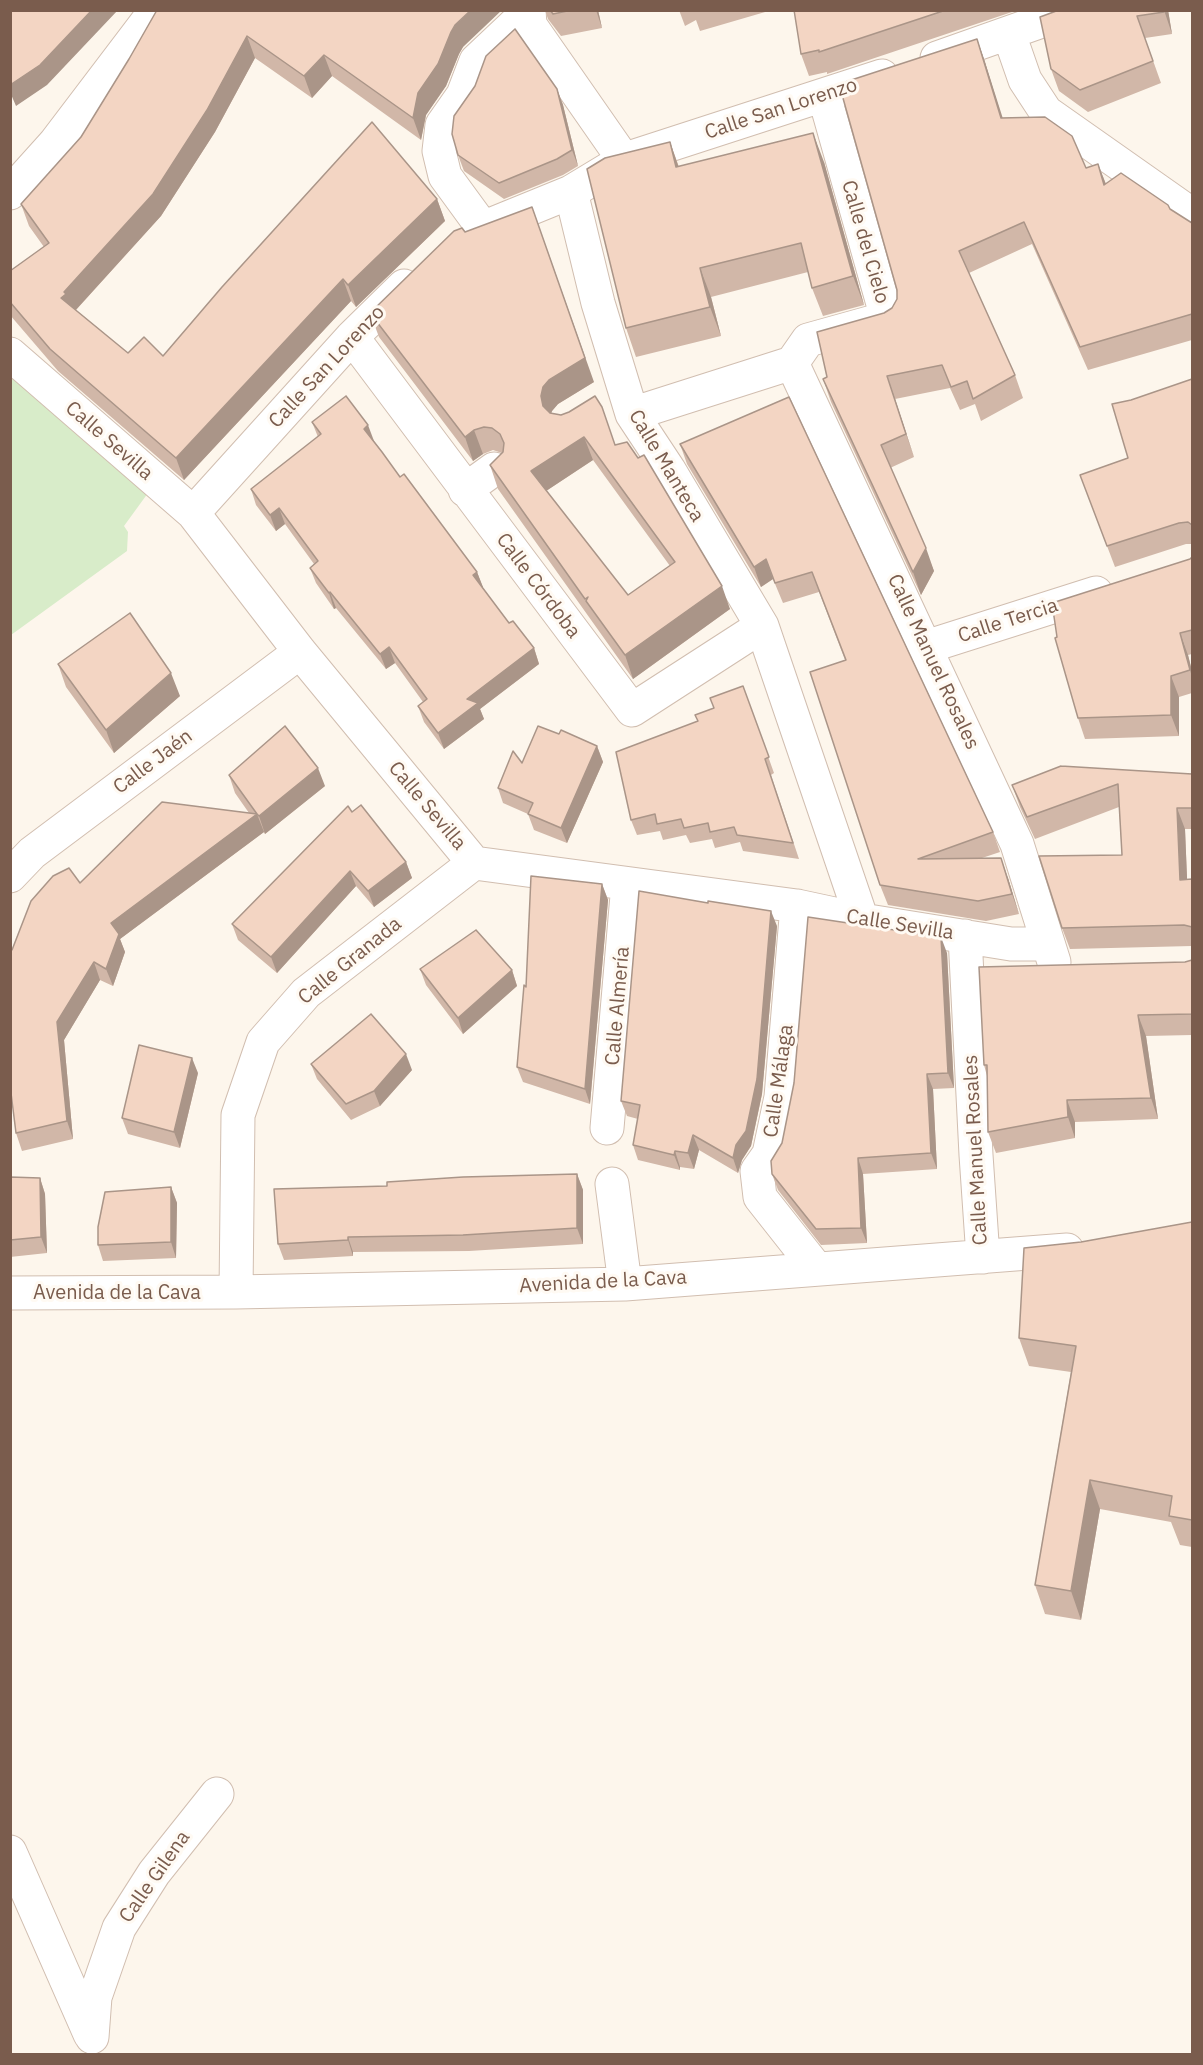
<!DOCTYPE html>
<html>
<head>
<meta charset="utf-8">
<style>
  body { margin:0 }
  #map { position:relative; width:1203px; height:2065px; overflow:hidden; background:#fdf6ec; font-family:"IBM Plex Sans",sans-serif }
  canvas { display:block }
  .frame { position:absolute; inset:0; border:12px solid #7a5c4d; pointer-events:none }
</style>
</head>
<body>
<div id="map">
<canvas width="1203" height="2065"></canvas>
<div class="frame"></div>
</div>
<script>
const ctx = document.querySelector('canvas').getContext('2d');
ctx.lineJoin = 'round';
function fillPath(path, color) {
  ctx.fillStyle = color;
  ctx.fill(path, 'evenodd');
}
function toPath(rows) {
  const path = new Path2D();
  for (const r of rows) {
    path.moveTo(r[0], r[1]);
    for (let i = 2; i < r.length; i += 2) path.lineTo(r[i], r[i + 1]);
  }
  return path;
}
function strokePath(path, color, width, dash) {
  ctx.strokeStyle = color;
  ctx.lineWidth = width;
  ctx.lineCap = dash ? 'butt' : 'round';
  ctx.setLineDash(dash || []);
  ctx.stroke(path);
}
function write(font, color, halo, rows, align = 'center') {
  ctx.font = font + ' "IBM Plex Sans",sans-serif';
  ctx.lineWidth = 6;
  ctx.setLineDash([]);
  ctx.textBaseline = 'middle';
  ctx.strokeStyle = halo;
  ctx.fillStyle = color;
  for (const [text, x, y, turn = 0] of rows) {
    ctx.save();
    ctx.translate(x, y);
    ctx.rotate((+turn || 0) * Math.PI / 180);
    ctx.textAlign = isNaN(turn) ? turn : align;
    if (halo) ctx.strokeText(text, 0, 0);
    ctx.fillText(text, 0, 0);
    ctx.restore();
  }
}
fillPath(toPath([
  [10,354,156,482,124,526,128,532,127,551,11,635]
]), '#d8ecc9');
const minor = toPath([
  [529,10,530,25,624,160,571,192,598,303,632,414,669,470,762,626,862,920],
  [1009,34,1025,80,1046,112,1191,214,1192,219],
  [937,58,1073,10],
  [629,158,882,76],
  [10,193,55,143,156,10],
  [490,225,571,192],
  [483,228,445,176,439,151,442,125,463,95,476,61,529,11],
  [352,337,632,710,762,626],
  [10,354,193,513,300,652,474,863,797,906,862,920,1011,944,1048,944],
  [792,363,1017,844,1054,962],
  [792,363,808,340,887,318,824,95],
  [632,414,792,363],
  [465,490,494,469],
  [193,513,352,337,404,286],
  [926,647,1096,593],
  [10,876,32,853,300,652],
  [797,906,781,1097,769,1154,757,1171,760,1197,816,1268],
  [965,936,976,1155,983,1257],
  [607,1128,628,884],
  [612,1184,625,1284],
  [236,1292,238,1115,263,1042,306,993,474,863],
  [10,1293,236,1292,625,1284,1067,1250],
  [10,1852,90,2034],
  [92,2037,95,1997,119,1928,154,1873,217,1794]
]);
strokePath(minor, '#d1beb0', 35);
strokePath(minor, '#fff', 33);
fillPath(toPath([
  [157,10,463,47,459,54,446,86,426,115,421,140,332,76,312,98,255,58,215,132,161,216,76,310,128,353,163,356,437,199,445,221,356,307,351,301,184,480,58,371,10,315,10,271,44,247,29,226,21,204,81,137,129,59],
  [545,10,598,10,602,28,561,36,548,19],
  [679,10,772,10,700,31,696,20,685,26],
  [794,10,1018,10,827,74,827,72,809,76,801,54],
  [1059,10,1168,10,1172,34,1145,38,1161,83,1088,112,1059,91,1051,69],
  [977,39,985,62,1002,118,1086,168,1098,164,1106,184,1170,209,1192,223,1192,340,1088,370,1032,244,969,273,1015,375,1023,398,981,421,975,404,960,410,950,388,895,399,914,457,890,468,934,571,921,595,831,402,823,379,827,377,884,313,892,308,897,299],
  [557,89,563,105,578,166,563,175,504,199,464,171,458,155],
  [670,142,679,167,824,162,864,305,823,316,812,288,808,272,711,297,721,336,636,357,626,328],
  [370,313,594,382,558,404,552,411,551,413,616,445,730,609,633,679,498,489,490,465,502,453,493,450,483,454,473,461,379,337],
  [593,460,670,566,628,595,546,491],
  [1192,379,1192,544,1186,544,1115,567,1080,475,1128,458,1131,400],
  [789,397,993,832,1000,852,982,858,1008,878,1019,914,986,921,888,905,880,885,845,660,819,592,783,603,773,579,761,587,687,464,680,444],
  [312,422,374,441,400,477,477,572,483,588,509,623,534,648,539,664,480,709,484,719,444,749,424,722,418,706,423,702,395,663,386,669,336,608,334,609,316,583,310,568,314,564,285,524,276,531,256,505,251,489,318,437],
  [1192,557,1192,654,1188,655,1192,671,1192,693,1179,697,1179,736,1085,739,1078,718,1190,559],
  [58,664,180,696,114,753,66,687],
  [743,686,774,773,771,775,799,859,743,851,740,842,715,848,712,839,690,843,686,835,663,840,660,831,637,835,631,820,698,721,714,708],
  [559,734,597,746,603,762,567,843,534,830,528,814,503,803,498,788,522,763],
  [1192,774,1192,829,1185,829,1187,879,1192,879,1192,946,1070,949,1062,928,1122,855,1119,807,1035,839,1020,807,1012,785],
  [229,775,325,786,265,834,264,832,120,939,125,952,113,986,100,980,64,1040,73,1139,22,1151,16,1133,12,950,80,883,249,813,235,793],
  [352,812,406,862,412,878,374,907,356,886,277,973,238,940,232,924],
  [602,884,608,900,590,1104,523,1082,517,1067,526,987],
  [777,926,762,1094,751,1146,742,1160,738,1173,699,1150,694,1169,680,1167,680,1170,638,1160,633,1145,638,1119,627,1116,621,1101],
  [947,953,954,1088,933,1089,937,1169,863,1174,867,1243,821,1245,778,1190,772,1174],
  [1192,960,1192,1035,1146,1036,1158,1119,1075,1122,1075,1138,996,1153,988,1132,987,1076,984,1065,1185,962],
  [420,969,512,970,517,986,463,1034,426,985],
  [311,1064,412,1070,380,1106,351,1120,317,1079],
  [198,1073,180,1148,128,1134,122,1118],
  [577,1174,583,1190,583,1244,469,1251,353,1252,353,1256,284,1260,278,1244,387,1186],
  [10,1177,40,1178,45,1194,47,1253,10,1257],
  [171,1187,177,1203,176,1258,103,1261,98,1245],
  [1192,1222,1192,1547,1180,1545,1171,1522,1100,1509,1081,1620,1045,1614,1035,1585,1071,1372,1029,1366,1019,1338,1081,1242]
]), '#d1b7a8');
fillPath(toPath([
  [92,10,118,10,47,85,16,106,10,92,10,85],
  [471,10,502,10,463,47,459,54,446,86,426,115,421,140,413,118,418,93,451,32,455,25],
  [596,10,598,10,602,28],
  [1164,10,1168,10,1172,34],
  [247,36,255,58,215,132,161,216,73,313,61,298,64,292],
  [977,39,985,62,1010,141,1001,118],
  [324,55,332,76,312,98,304,76],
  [557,89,563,105,578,166,572,150],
  [813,133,824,162,864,305,853,276],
  [670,142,680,171,676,167],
  [1098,164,1107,187,1104,185],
  [437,199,445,221,356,307,348,285],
  [532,207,594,382,558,404,552,411,549,420,543,406,541,396],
  [700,268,711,297,721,336,710,307],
  [343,279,351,301,184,480,176,458],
  [887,376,895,399,914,457,906,434],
  [368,425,374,441,370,445,364,429],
  [474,430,483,454,473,461,465,437],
  [584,437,593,460,540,495,531,471],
  [279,508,285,524,276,531,270,515],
  [926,548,934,571,921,595,913,572],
  [766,559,773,579,761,587,754,567],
  [477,572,483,587,479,591,473,575],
  [722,586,730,609,633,679,625,655],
  [330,592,336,608,334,609,329,593],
  [1180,633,1188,655,1192,671,1192,677],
  [389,647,395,663,386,669,380,654],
  [534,648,539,664,480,709,484,719,444,749,438,733,467,699],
  [171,673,180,696,114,753,106,730],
  [1171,676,1179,697,1179,736,1171,715],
  [597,746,603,762,567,843,561,828],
  [318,768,325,786,265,834,259,816],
  [1177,808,1185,829,1188,901,1180,880],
  [257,814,264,832,120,939,125,952,113,986,106,969,111,923],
  [1001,858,1008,878,1019,914,1012,894],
  [406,862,412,878,374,907,368,891],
  [350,871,356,886,277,973,271,957],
  [602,884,608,900,590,1104,585,1089],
  [771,911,777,926,762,1094,751,1146,742,1160,738,1173,733,1158],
  [941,937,947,953,954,1088,948,1073],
  [94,962,100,980,64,1040,73,1139,67,1121,57,1022],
  [512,970,517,986,463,1034,458,1018],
  [1138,1015,1146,1036,1158,1119,1151,1098],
  [406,1054,412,1070,380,1106,374,1091],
  [192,1058,198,1073,180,1148,174,1132],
  [927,1074,933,1089,937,1169,931,1153],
  [1067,1100,1075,1122,1075,1138,1068,1117],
  [693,1135,699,1150,694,1169,688,1153],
  [675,1151,680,1167,680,1170,674,1155],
  [858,1158,863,1174,867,1243,861,1228],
  [577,1174,583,1190,583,1244,577,1228],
  [40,1178,45,1194,47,1253,41,1237],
  [171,1187,177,1203,176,1258,171,1242],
  [348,1237,353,1252,353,1256,348,1240],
  [1090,1480,1100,1509,1081,1620,1071,1591]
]), '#aa9588');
const building = toPath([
  [10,10,92,10,40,65,10,85,10,10],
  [157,10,471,10,455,25,451,32,438,64,418,93,413,118,324,55,304,76,247,36,207,110,153,194,64,292,66,294,61,298,128,353,144,337,163,356,222,287,372,122,437,199,348,285,343,279,176,458,50,349,10,302,10,271,49,243,21,204,81,137,129,59,157,10],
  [550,10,572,10,553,14,550,10],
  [794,10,946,10,819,52,819,50,801,54,794,10],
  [1059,10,1164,10,1164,12,1137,16,1153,61,1080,90,1051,69,1040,17,1059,10],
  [515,29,557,89,572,150,557,159,499,183,458,155,452,134,454,116,475,86,486,56,515,29],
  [977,39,1001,118,1045,117,1072,136,1086,168,1098,164,1104,185,1121,173,1168,205,1170,209,1192,223,1192,314,1080,347,1024,222,959,251,1015,375,973,399,967,381,951,387,942,365,887,376,906,434,881,445,926,548,913,572,823,379,827,377,817,332,884,313,892,308,897,299,897,290,839,84,977,39],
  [813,133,853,276,812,288,801,243,700,268,710,307,626,328,587,169,605,158,670,142,676,167,813,133],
  [532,207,585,358,549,380,543,387,541,396,543,406,550,413,561,415,569,412,595,396,602,407,615,445,627,442,638,458,644,455,722,586,625,655,586,601,588,597,585,599,490,465,503,452,504,443,500,434,492,428,484,427,474,430,465,437,370,313,454,231,462,228,465,232,532,207],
  [584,437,675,562,628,595,531,471,584,437],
  [1192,379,1192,525,1188,522,1179,523,1107,546,1080,475,1128,458,1112,404,1131,400,1192,379],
  [346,396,368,425,364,429,382,452,400,477,404,474,477,572,473,575,509,623,513,621,534,648,467,699,478,703,438,733,418,706,427,699,389,647,380,654,330,592,329,593,310,568,318,561,279,508,270,515,251,489,321,434,312,422,346,396],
  [789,397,993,832,918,859,1001,858,1012,894,978,901,880,885,810,672,846,660,812,572,775,583,766,559,754,567,680,444,789,397],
  [1192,557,1192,630,1180,633,1190,670,1171,676,1171,715,1078,718,1055,638,1057,637,1052,603,1190,559,1192,557],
  [130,613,171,673,106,730,58,664,130,613],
  [743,686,769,757,765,759,793,843,737,835,734,827,710,832,708,823,684,828,681,819,657,824,655,814,631,820,616,752,698,721,695,715,714,708,710,698,743,686],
  [285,726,318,768,259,816,257,814,111,923,119,934,106,969,94,962,57,1022,67,1121,16,1133,10,1085,10,949,12,950,31,901,53,876,69,868,80,883,162,802,257,814,229,775,285,726],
  [538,726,559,734,561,730,597,746,561,828,528,814,533,803,498,788,513,751,522,763,538,726],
  [1061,766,1192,774,1192,808,1177,808,1180,880,1192,879,1192,927,1184,925,1062,928,1039,856,1122,855,1118,784,1027,817,1012,785,1061,766],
  [361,805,406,862,368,891,350,871,271,957,232,924,348,806,352,812,361,805],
  [531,876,602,884,585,1089,517,1067,524,985,526,987,531,876],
  [639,891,708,903,708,901,771,911,757,1079,746,1131,736,1145,733,1158,693,1135,688,1153,675,1151,674,1155,633,1145,640,1105,621,1101,639,891],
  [808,917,941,937,948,1073,927,1074,931,1153,858,1158,861,1228,816,1229,772,1174,771,1161,782,1143,794,1083,808,917],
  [476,930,512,970,458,1018,420,969,476,930],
  [1192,960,1192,1014,1138,1015,1151,1098,1067,1100,1068,1117,988,1132,987,1065,984,1065,979,967,1185,962,1192,960],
  [371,1014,406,1054,374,1091,346,1104,311,1064,371,1014],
  [139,1045,192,1058,174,1132,122,1118,139,1045],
  [577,1174,577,1228,463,1235,348,1237,348,1240,278,1244,274,1189,387,1186,387,1182,463,1177,577,1174],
  [10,1177,40,1178,41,1237,10,1240,10,1177],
  [171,1187,171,1242,98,1245,98,1227,105,1192,171,1187],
  [1192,1222,1192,1520,1169,1516,1172,1496,1090,1480,1071,1591,1035,1585,1076,1346,1019,1338,1024,1248,1081,1242,1192,1222]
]);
fillPath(building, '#f3d5c3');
strokePath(building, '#aa9588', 1.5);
write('20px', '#7a5c4d', '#fffaf3', [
  ["Calle San Lorenzo",781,109,-18],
  ["Calle del Cielo",865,242,74],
  ["Calle San Lorenzo",327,367,-47],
  ["Calle Sevilla",109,441,41],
  ["Calle Manteca",666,466,59],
  ["Calle Córdoba",538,586,53],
  ["Calle Tercia",1008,621,-18],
  ["Calle Manuel Rosales",933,662,65],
  ["Calle Jaén",153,762,-37],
  ["Calle Sevilla",427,806,50],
  ["Calle Sevilla",900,925,9],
  ["Calle Granada",350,961,-39],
  ["Calle Almería",618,1006,-85],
  ["Calle Málaga",779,1081,-82],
  ["Calle Manuel Rosales",976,1150,-93],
  ["Avenida de la Cava",603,1282,-3],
  ["Avenida de la Cava",117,1293],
  ["Calle Gilena",155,1877,-55]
]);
</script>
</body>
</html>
